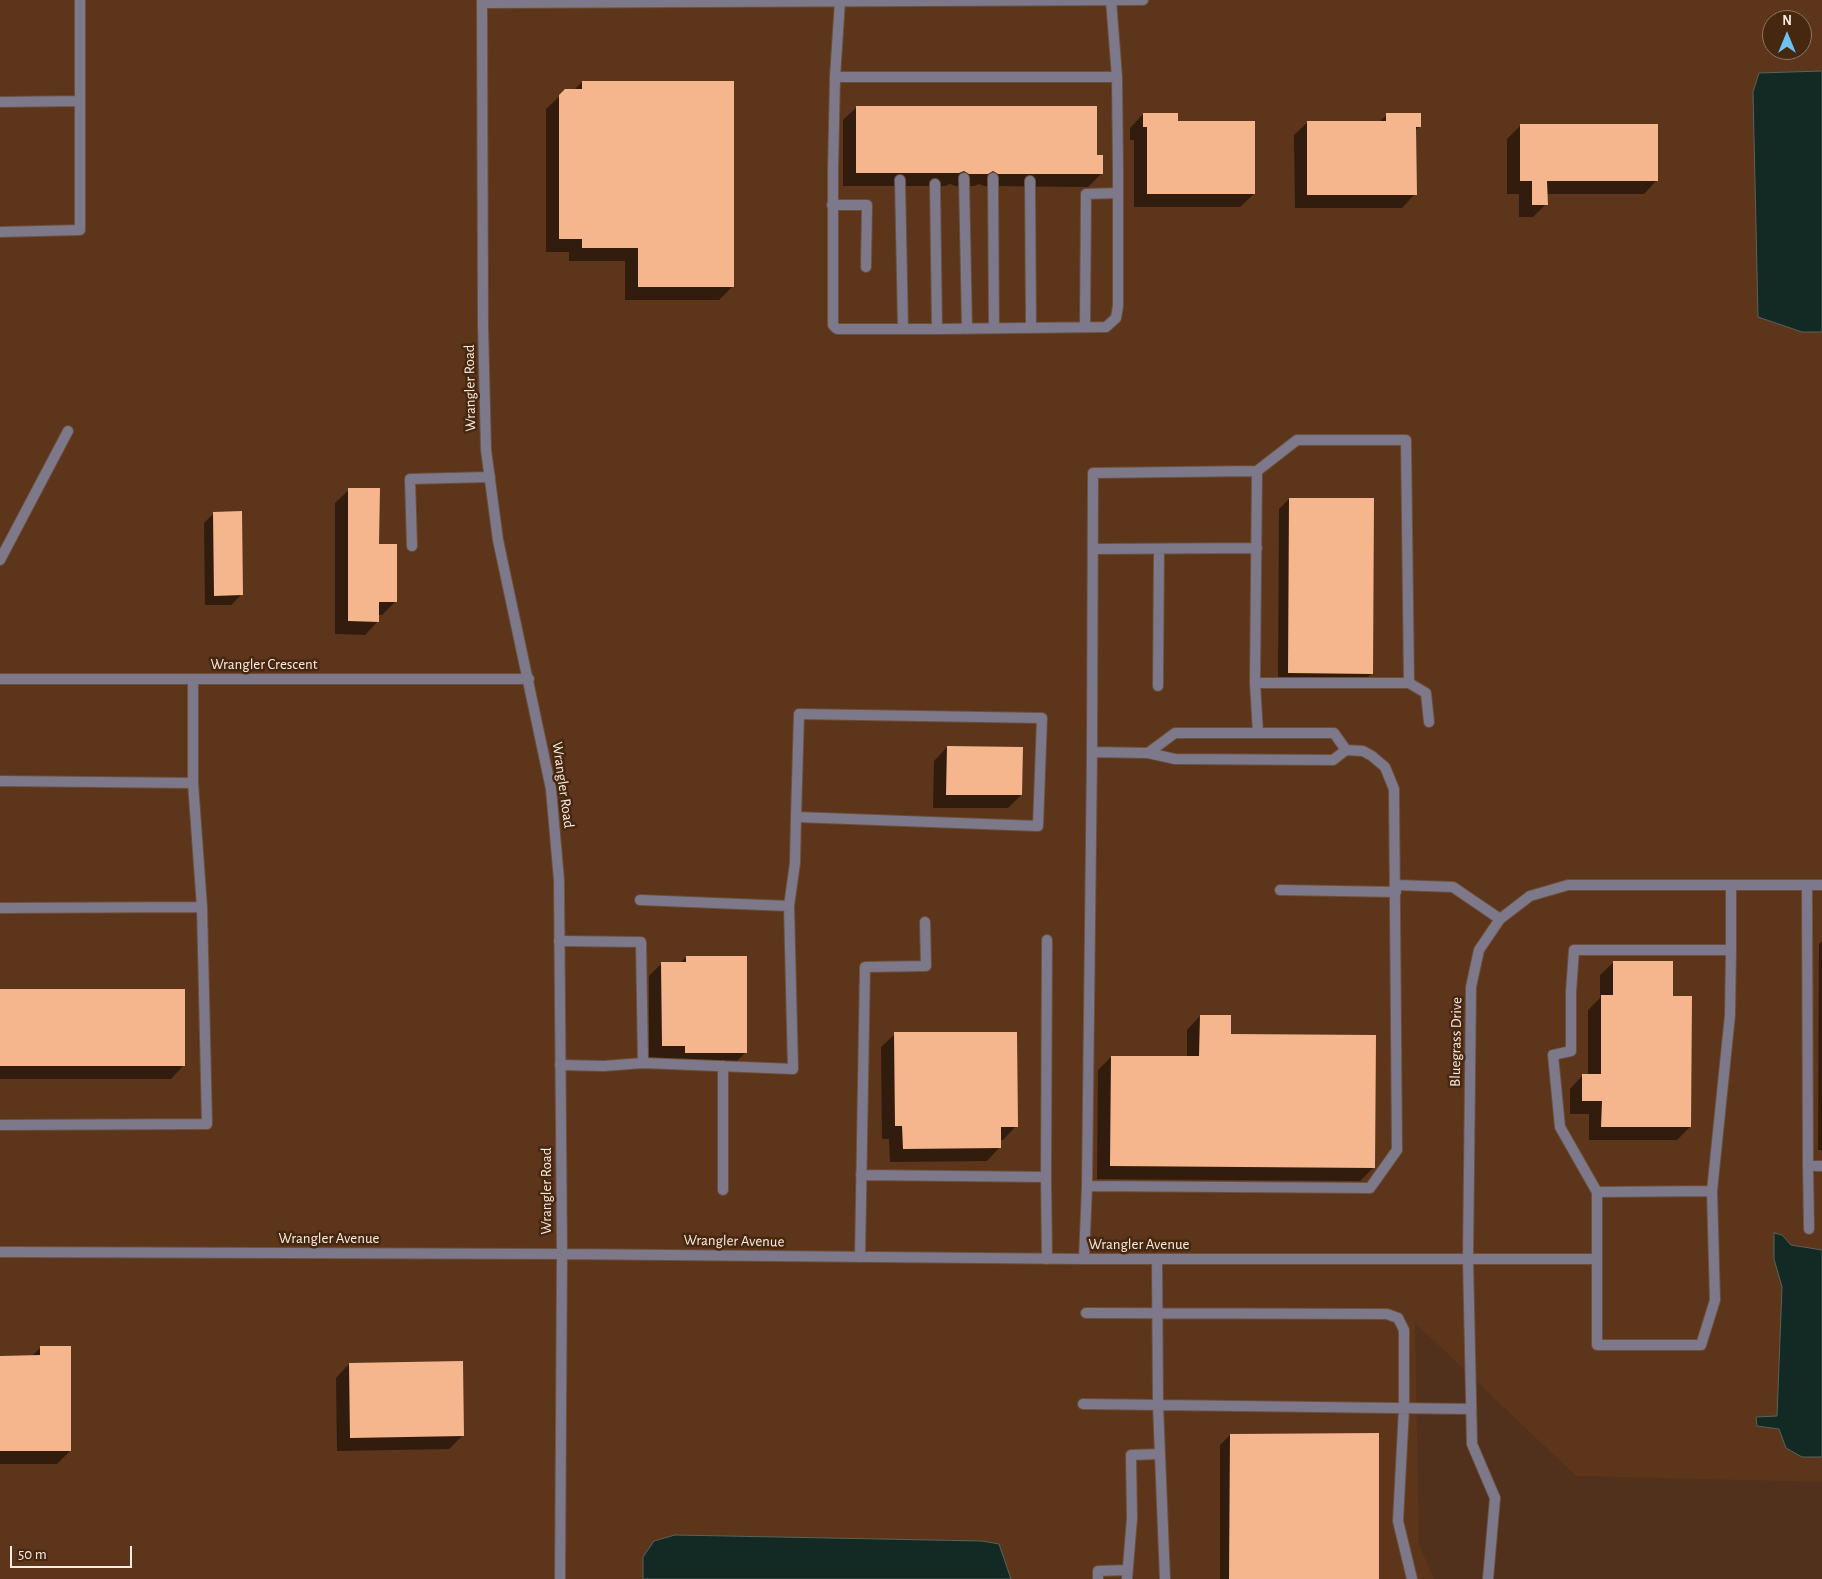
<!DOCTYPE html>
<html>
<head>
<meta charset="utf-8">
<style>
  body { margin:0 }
  #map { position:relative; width:1822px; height:1579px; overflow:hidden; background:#51311b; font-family:"Alegreya Sans",sans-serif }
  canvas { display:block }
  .north { position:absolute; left:1762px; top:10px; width:50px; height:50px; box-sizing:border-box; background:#462710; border:1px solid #8f7564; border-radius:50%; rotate:0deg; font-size:14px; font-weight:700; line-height:20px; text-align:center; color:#fcebe1 }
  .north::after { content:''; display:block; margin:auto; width:18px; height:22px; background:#6cc3f2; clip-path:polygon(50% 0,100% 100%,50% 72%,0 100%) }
  .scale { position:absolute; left:10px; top:1546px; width:122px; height:22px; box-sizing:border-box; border:2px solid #fcebe1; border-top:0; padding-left:6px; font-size:15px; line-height:18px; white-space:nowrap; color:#fcebe1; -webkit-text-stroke:4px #462710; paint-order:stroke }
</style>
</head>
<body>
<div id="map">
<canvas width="1822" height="1579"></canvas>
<div class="north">N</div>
<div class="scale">50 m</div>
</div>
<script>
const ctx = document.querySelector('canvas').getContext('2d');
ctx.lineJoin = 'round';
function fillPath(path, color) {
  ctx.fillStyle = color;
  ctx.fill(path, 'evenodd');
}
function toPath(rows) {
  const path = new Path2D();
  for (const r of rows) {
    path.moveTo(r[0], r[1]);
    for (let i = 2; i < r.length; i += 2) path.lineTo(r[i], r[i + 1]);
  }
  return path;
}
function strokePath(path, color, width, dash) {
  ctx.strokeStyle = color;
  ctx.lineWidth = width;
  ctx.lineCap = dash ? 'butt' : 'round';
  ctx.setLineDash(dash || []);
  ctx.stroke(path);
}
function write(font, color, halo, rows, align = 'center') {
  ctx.font = font + ' "Alegreya Sans",sans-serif';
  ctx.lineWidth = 5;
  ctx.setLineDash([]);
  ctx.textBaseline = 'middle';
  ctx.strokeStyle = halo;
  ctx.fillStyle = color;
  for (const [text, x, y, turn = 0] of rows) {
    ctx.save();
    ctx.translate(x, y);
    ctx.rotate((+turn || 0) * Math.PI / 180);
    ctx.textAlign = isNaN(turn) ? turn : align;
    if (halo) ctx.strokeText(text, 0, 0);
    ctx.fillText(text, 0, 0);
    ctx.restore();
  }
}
fillPath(toPath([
  [0,0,1822,0,1822,1482,1576,1476,1415,1323,1419,1544,1434,1579,0,1579],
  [1772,20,1802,20,1802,50,1772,50]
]), '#5c351a');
const water = toPath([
  [1822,71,1822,332,1802,332,1758,317,1753,92,1759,73,1822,71],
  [1774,1233,1782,1235,1791,1245,1822,1250,1822,1457,1802,1457,1786,1448,1779,1429,1757,1426,1756,1417,1777,1416,1782,1287,1774,1259,1774,1233],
  [675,1535,982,1541,999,1544,1011,1579,643,1579,643,1557,654,1541,675,1535]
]);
fillPath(water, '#132923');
strokePath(water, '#59635c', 1);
fillPath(toPath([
  [582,82,733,286,719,300,625,300,625,261,569,261,569,252,546,252,546,109,560,96,574,90],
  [857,107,1096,156,1102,173,1088,187,984,186,979,184,974,186,955,186,950,184,945,186,843,186,843,120],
  [1143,114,1177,122,1254,194,1240,207,1134,207,1134,140,1130,140,1130,128],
  [1387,115,1420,126,1415,131,1415,194,1402,208,1295,208,1294,135,1308,122,1379,122],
  [1520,126,1657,180,1644,194,1546,194,1546,204,1533,217,1519,217,1519,194,1507,194,1507,139],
  [349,490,378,546,395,602,382,615,378,615,378,621,365,635,335,634,335,503],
  [1289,499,1372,673,1362,683,1278,683,1279,509],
  [214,513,241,595,231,605,205,605,204,523],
  [947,747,1021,795,1008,808,933,808,934,761],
  [1822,941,1822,1150,1818,1150,1819,944],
  [686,957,745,1053,732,1066,673,1066,673,1059,649,1059,649,976,662,963,680,963],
  [1614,962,1672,997,1690,1127,1677,1140,1589,1140,1589,1114,1570,1114,1570,1089,1583,1075,1588,1075,1588,1010,1600,998,1600,975],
  [0,990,184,1065,171,1079,0,1079],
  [1200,1016,1230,1035,1374,1167,1360,1181,1097,1179,1098,1070,1111,1057,1187,1057,1187,1030],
  [895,1034,1016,1126,1003,1140,1000,1140,1000,1147,987,1161,890,1162,889,1139,882,1139,881,1047],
  [40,1348,70,1451,57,1464,0,1464,0,1357,31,1357],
  [349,1364,462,1436,449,1449,337,1451,336,1378],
  [1230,1435,1378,1579,1220,1579,1220,1445]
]), '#0007');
fillPath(toPath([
  [582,81,734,81,734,287,638,287,638,248,582,248,582,239,559,239,559,95,565,89,582,89],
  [856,106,1097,106,1097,155,1103,155,1103,174,998,174,993,171,988,174,969,174,964,171,959,173,856,173],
  [1143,113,1178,113,1178,121,1255,121,1255,194,1147,194,1147,127,1143,127],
  [1386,113,1421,113,1421,127,1416,127,1417,195,1307,195,1307,121,1386,121],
  [1520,124,1658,124,1658,181,1547,181,1548,205,1532,205,1532,181,1520,181],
  [348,488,380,488,379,544,397,544,397,602,379,602,379,622,348,621],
  [1289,498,1374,498,1373,674,1288,673],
  [242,511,243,595,214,596,213,512],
  [947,746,1023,747,1022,795,946,795],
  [686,956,747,956,747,1053,685,1053,685,1046,662,1046,661,962,686,962],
  [1613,961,1673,961,1673,996,1692,996,1691,1127,1601,1127,1602,1101,1582,1101,1582,1074,1601,1074,1601,995,1613,995],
  [0,989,185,989,185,1066,0,1066],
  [1200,1015,1231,1015,1231,1034,1376,1035,1375,1168,1110,1166,1111,1056,1199,1056],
  [894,1032,1017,1032,1018,1127,1001,1127,1001,1148,903,1149,902,1126,895,1126],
  [40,1346,71,1346,71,1451,0,1451,0,1356,40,1355],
  [463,1361,464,1436,350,1438,349,1363],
  [1379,1433,1379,1579,1229,1579,1230,1434]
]), '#f6b68d');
const service = toPath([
  [840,1,835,77,833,170,833,325,837,329,937,329,1106,327,1116,318,1118,306,1118,170,1117,77,1111,0],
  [835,77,1117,77],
  [0,102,80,101],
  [964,178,967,329],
  [993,178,994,328],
  [900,180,903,329],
  [1030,181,1031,328],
  [935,184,937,329],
  [832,205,867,205,866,267],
  [0,232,80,230,80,0],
  [1085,327,1086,194,1118,193],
  [412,546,410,479,490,477],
  [1093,549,1257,548],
  [0,560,68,431],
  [1255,683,1409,683],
  [1158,686,1159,549],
  [1258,733,1255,683,1257,471,1297,440,1406,440,1409,683,1426,693,1429,722],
  [1092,752,1093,473,1257,471],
  [1148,753,1175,733,1334,733,1346,750],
  [0,781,193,783,193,679],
  [193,783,202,907],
  [1396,885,1453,887,1500,919],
  [1807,885,1808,1166],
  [1280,890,1396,892],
  [640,900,789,906,793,1069,643,1063],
  [789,906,795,863,796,817,799,714,1042,718,1038,826,796,817],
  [0,908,202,907,207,1124,0,1125],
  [559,941,641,942,643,1063,604,1066,560,1065],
  [1731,950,1574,950,1571,992,1571,1051,1553,1055,1560,1127,1597,1192,1712,1191,1730,1015,1731,950,1731,885],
  [723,1066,723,1190],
  [861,1175,1046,1177,1047,1259],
  [1046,1177,1047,940],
  [1809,1229,1808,1166,1822,1166],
  [860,1257,865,967,926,966,925,922],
  [1084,1259,1087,1186,1092,752,1148,753,1175,759,1333,760,1346,750,1363,751,1372,756,1385,767,1394,789,1397,1150,1370,1188,1087,1186],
  [1157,1259,1158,1405,1165,1579],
  [1468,1259,1597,1259,1597,1192],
  [1597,1259,1597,1345,1701,1345,1715,1300,1712,1191],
  [1086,1313,1387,1314,1398,1318,1404,1330,1404,1408,1398,1521,1412,1579],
  [1083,1404,1471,1409],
  [1098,1579,1098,1571,1127,1570],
  [1127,1579,1132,1518,1131,1455,1160,1454],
  [1488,1579,1495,1498]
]);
const minor = toPath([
  [482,0,483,326,486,450,498,540,551,789,559,880,562,1254,560,1579],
  [482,3,1143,0],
  [0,679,529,679],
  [0,1252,562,1254,1084,1259,1468,1259],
  [1495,1498,1472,1444,1468,1259,1471,987,1479,950,1500,919,1530,896,1568,885,1822,885]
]);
strokePath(service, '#6c4f3b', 12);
strokePath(minor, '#6c4f3b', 12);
strokePath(service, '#7d798a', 10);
strokePath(minor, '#7d798a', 10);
write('15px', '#fcebe1', '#462710', [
  ["Wrangler Road",470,388,-91],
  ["Wrangler Crescent",264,664],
  ["Wrangler Road",563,785,82],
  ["Bluegrass Drive",1456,1042,-89],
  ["Wrangler Road",546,1191,-90],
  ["Wrangler Avenue",329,1238],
  ["Wrangler Avenue",734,1241,1],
  ["Wrangler Avenue",1139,1244]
]);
</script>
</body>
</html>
